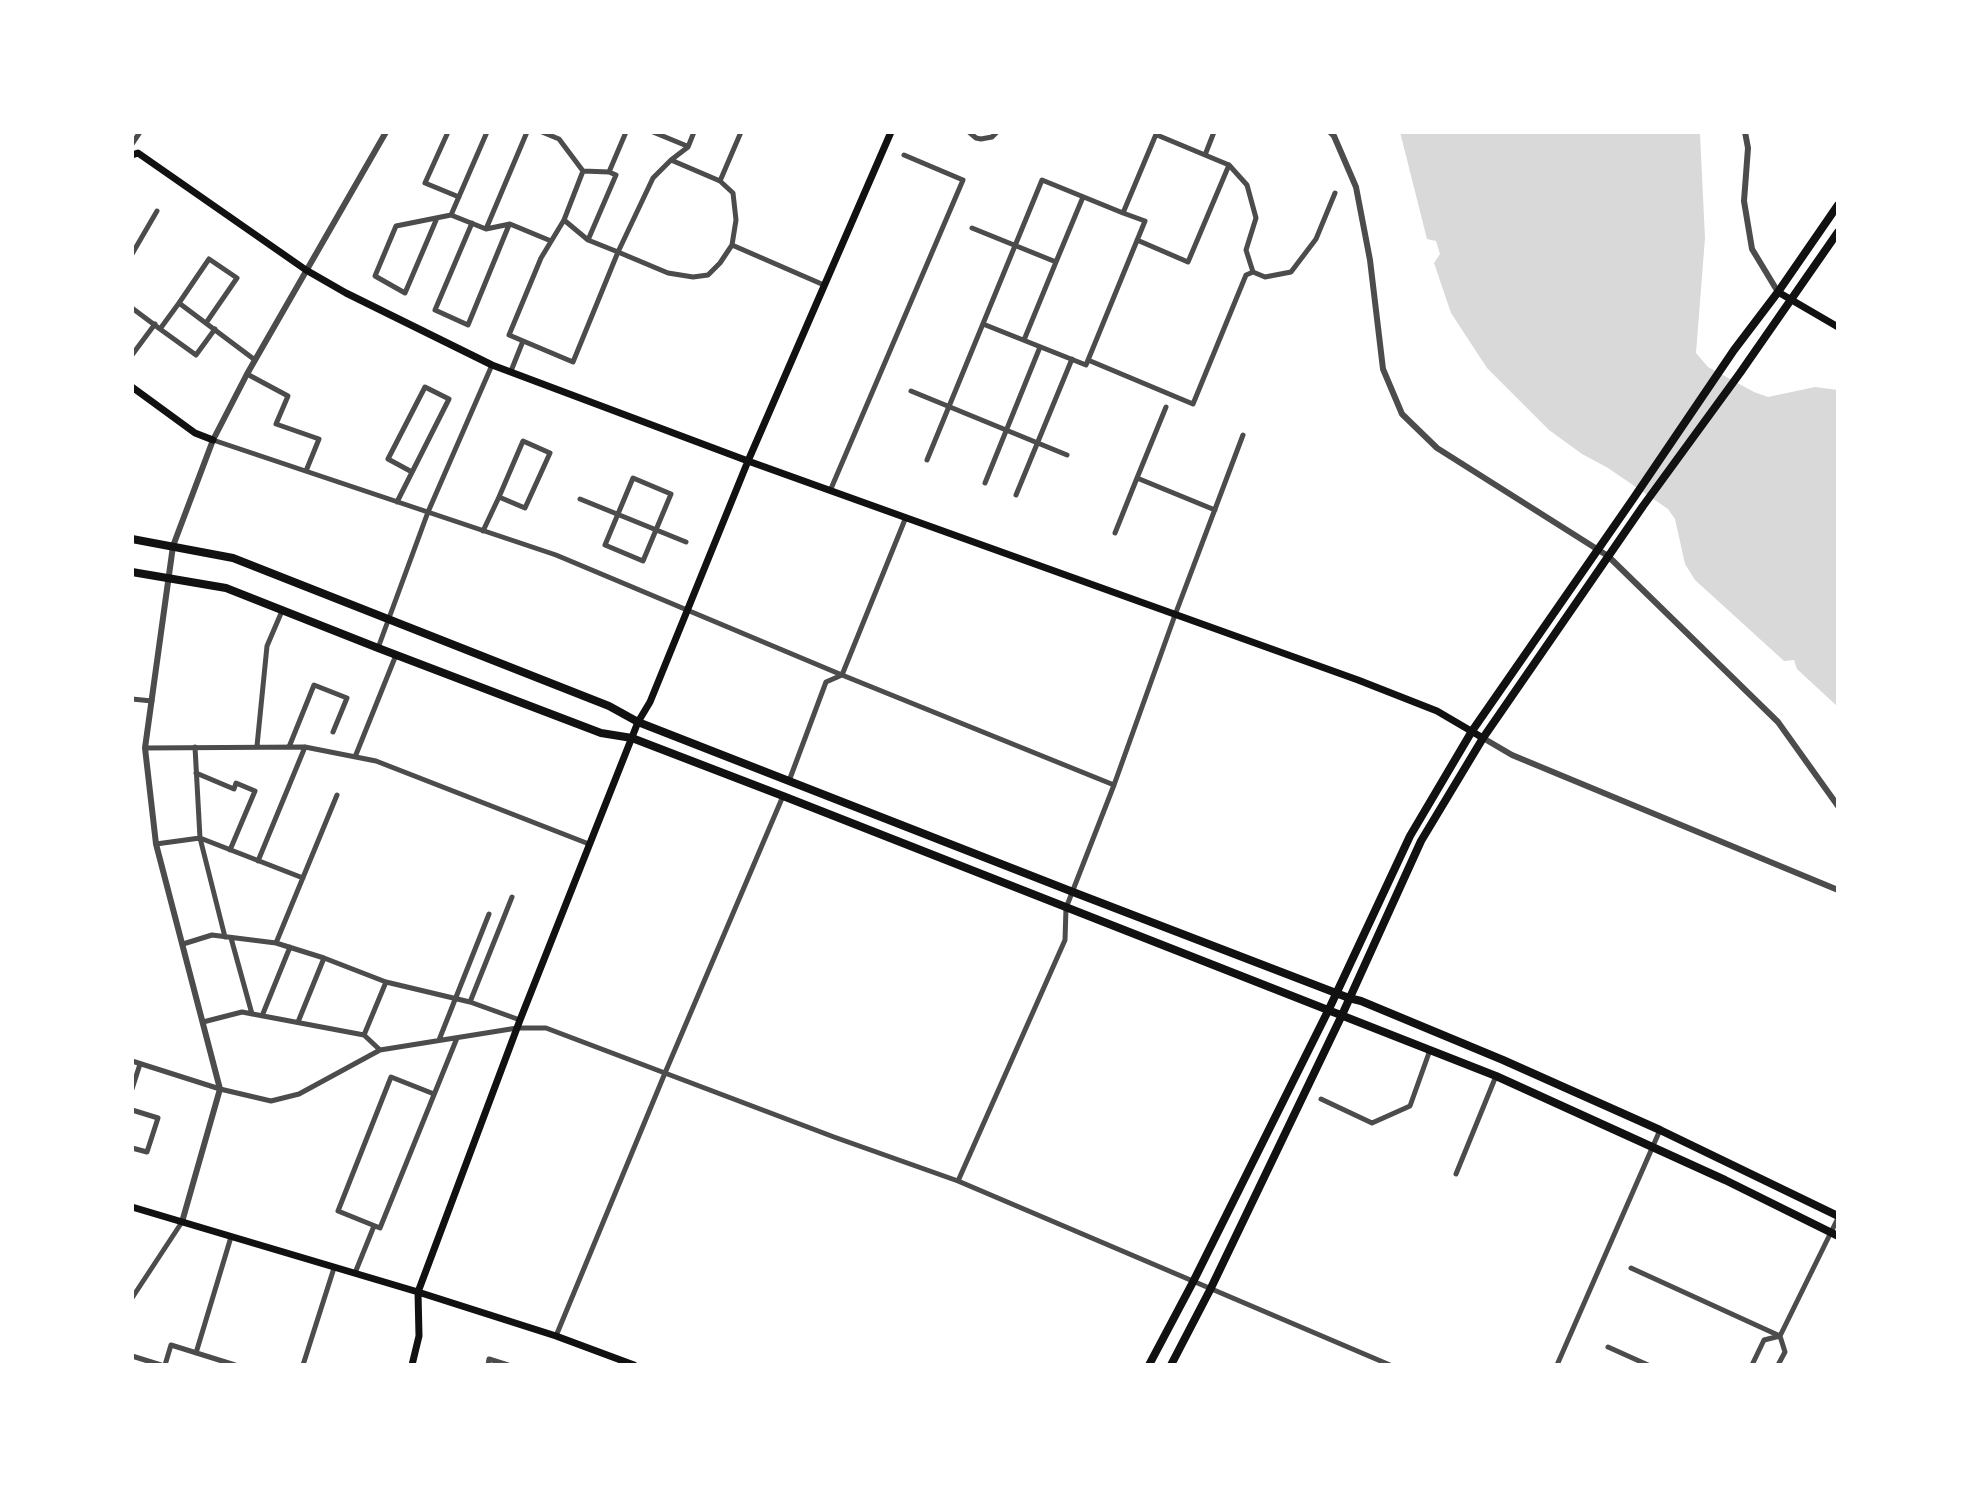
<!DOCTYPE html>
<html>
<head>
<meta charset="utf-8">
<style>
  body { margin:0 }
  #map { position:relative; width:1970px; height:1497px; overflow:hidden; background:#fff; font-family:Overpass,sans-serif }
  canvas { display:block }
  .frame { position:absolute; inset:0; border:134px solid #fff; pointer-events:none }
</style>
</head>
<body>
<div id="map">
<canvas width="1970" height="1497"></canvas>
<div class="frame"></div>
</div>
<script>
const ctx = document.querySelector('canvas').getContext('2d');
ctx.lineJoin = 'round';
function fillPath(path, color) {
  ctx.fillStyle = color;
  ctx.fill(path, 'evenodd');
}
function toPath(rows) {
  const path = new Path2D();
  for (const r of rows) {
    path.moveTo(r[0], r[1]);
    for (let i = 2; i < r.length; i += 2) path.lineTo(r[i], r[i + 1]);
  }
  return path;
}
function strokePath(path, color, width, dash) {
  ctx.strokeStyle = color;
  ctx.lineWidth = width;
  ctx.lineCap = dash ? 'butt' : 'round';
  ctx.setLineDash(dash || []);
  ctx.stroke(path);
}
fillPath(toPath([
  [1400,132,1698,132,1700,134,1705,238,1696,353,1708,367,1754,392,1768,397,1815,387,1838,390,1838,707,1797,669,1794,660,1784,661,1695,580,1685,564,1675,519,1668,509,1608,468,1582,454,1549,430,1487,368,1451,313,1434,263,1440,254,1436,241,1427,239]
]), '#d9d9d9');
strokePath(toPath([
  [448,132,425,183,459,197],
  [542,132,559,139,583,171],
  [653,132,687,146],
  [969,132,976,138,981,139,992,137,997,132],
  [132,144,140,132],
  [1205,155,1214,132],
  [671,160,720,181,733,193,736,220,732,245,720,263,708,275,693,277,668,273,618,252,653,178,671,160,688,147,694,132],
  [720,181,741,132],
  [451,215,487,132],
  [437,218,405,293,375,276,396,226,451,215,486,229,510,224,551,241],
  [564,220,588,240,618,252,573,362,509,335,541,258,564,220],
  [564,220,583,171,609,172],
  [472,223,435,310,468,325,509,225],
  [972,228,1056,262,1083,197],
  [486,229,527,132],
  [588,240,616,175,609,172,626,132],
  [1137,240,1188,262,1229,165,1157,135],
  [732,245,824,285],
  [132,254,157,211],
  [1253,272,1265,277,1291,272,1316,239,1335,193],
  [179,303,209,259,237,278,206,323],
  [132,308,160,329,179,303,255,360],
  [983,324,1086,365,1145,221,1123,213],
  [160,329,196,355,215,329],
  [1024,340,1056,262],
  [132,355,155,324],
  [1088,360,1193,404,1246,275,1253,272,1246,250,1256,218,1247,185,1229,165],
  [511,371,523,341],
  [247,374,288,396,276,424,319,439,306,471],
  [911,391,1067,455],
  [1166,407,1137,478,1215,510],
  [213,440,556,555,842,675,1114,785],
  [927,460,1042,180,1123,213,1157,132],
  [633,478,671,494,643,561,605,545,633,478],
  [985,483,1040,347],
  [830,491,963,180,904,155],
  [1016,495,1072,359],
  [580,499,686,542],
  [397,502,449,399,425,387,388,459,412,472],
  [483,531,499,497,525,508,550,453,523,441,499,497],
  [1115,533,1137,478],
  [378,648,428,512,492,365],
  [132,699,152,701],
  [257,746,267,646,282,611],
  [195,747,200,838,225,937],
  [289,747,314,685,347,698,333,732],
  [145,748,305,747,376,761,589,844],
  [355,757,396,655],
  [196,773,234,789,236,783,255,791,230,850],
  [789,781,826,682,842,675,906,517],
  [337,795,276,943,324,958,386,982,364,1035],
  [156,844,200,838,303,878],
  [258,861,305,747],
  [231,938,252,1014],
  [183,944,212,935,276,943],
  [386,982,470,1002,520,1020],
  [470,1002,512,897],
  [262,1016,290,947],
  [203,1022,242,1012,364,1035,380,1050],
  [298,1022,324,958],
  [439,1040,489,914],
  [132,1061,220,1089,271,1101,299,1094,380,1050,517,1028,546,1028,834,1137,958,1181,1390,1365],
  [132,1089,140,1064],
  [434,1094,391,1077,338,1211,380,1228,457,1038],
  [1321,1099,1372,1123,1410,1106,1430,1050],
  [132,1110,158,1118,147,1152,132,1148],
  [1456,1174,1496,1076],
  [958,1181,1065,940,1066,908,1114,785,1175,615,1243,435],
  [1631,1268,1780,1336,1785,1352,1778,1365],
  [355,1273,374,1226],
  [132,1298,182,1222],
  [556,1336,665,1073,783,796],
  [1608,1347,1648,1365],
  [196,1353,231,1237],
  [132,1356,161,1365],
  [165,1365,171,1345,235,1365],
  [303,1365,334,1268],
  [488,1365,489,1359,508,1365],
  [1557,1365,1660,1130],
  [1752,1365,1764,1340,1780,1336,1838,1218]
]), '#4c4c4c', 5);
strokePath(toPath([
  [1330,132,1334,136,1356,187,1370,260,1383,369,1402,414,1437,448,1608,556,1778,722,1838,806],
  [1745,132,1748,148,1744,201,1752,249,1778,292],
  [1483,738,1512,755,1838,890],
  [182,1222,220,1089,156,844,145,748,173,546,213,440,247,374,386,132]
]), '#4c4c4c', 6);
strokePath(toPath([
  [132,155,138,153,306,270,346,293,492,365,748,461,1358,680,1437,711,1483,738],
  [1778,292,1838,327],
  [132,387,195,433,213,440],
  [132,1207,418,1292,556,1336,634,1365],
  [412,1365,419,1336,418,1292,520,1020,638,722,650,702,748,461,891,132]
]), '#111', 7);
strokePath(toPath([
  [132,539,233,558,609,706,638,722,1073,892,1349,998,1361,1001,1503,1060,1660,1130,1838,1216],
  [132,572,226,588,378,648,601,733,632,738,783,796,1496,1076,1725,1180,1838,1236],
  [1149,1365,1193,1282,1329,1009,1410,836,1472,731,1633,499,1734,350,1778,292,1838,205],
  [1171,1365,1210,1290,1342,1015,1421,841,1483,738,1643,506,1740,373,1838,232]
]), '#111', 8);
</script>
</body>
</html>
